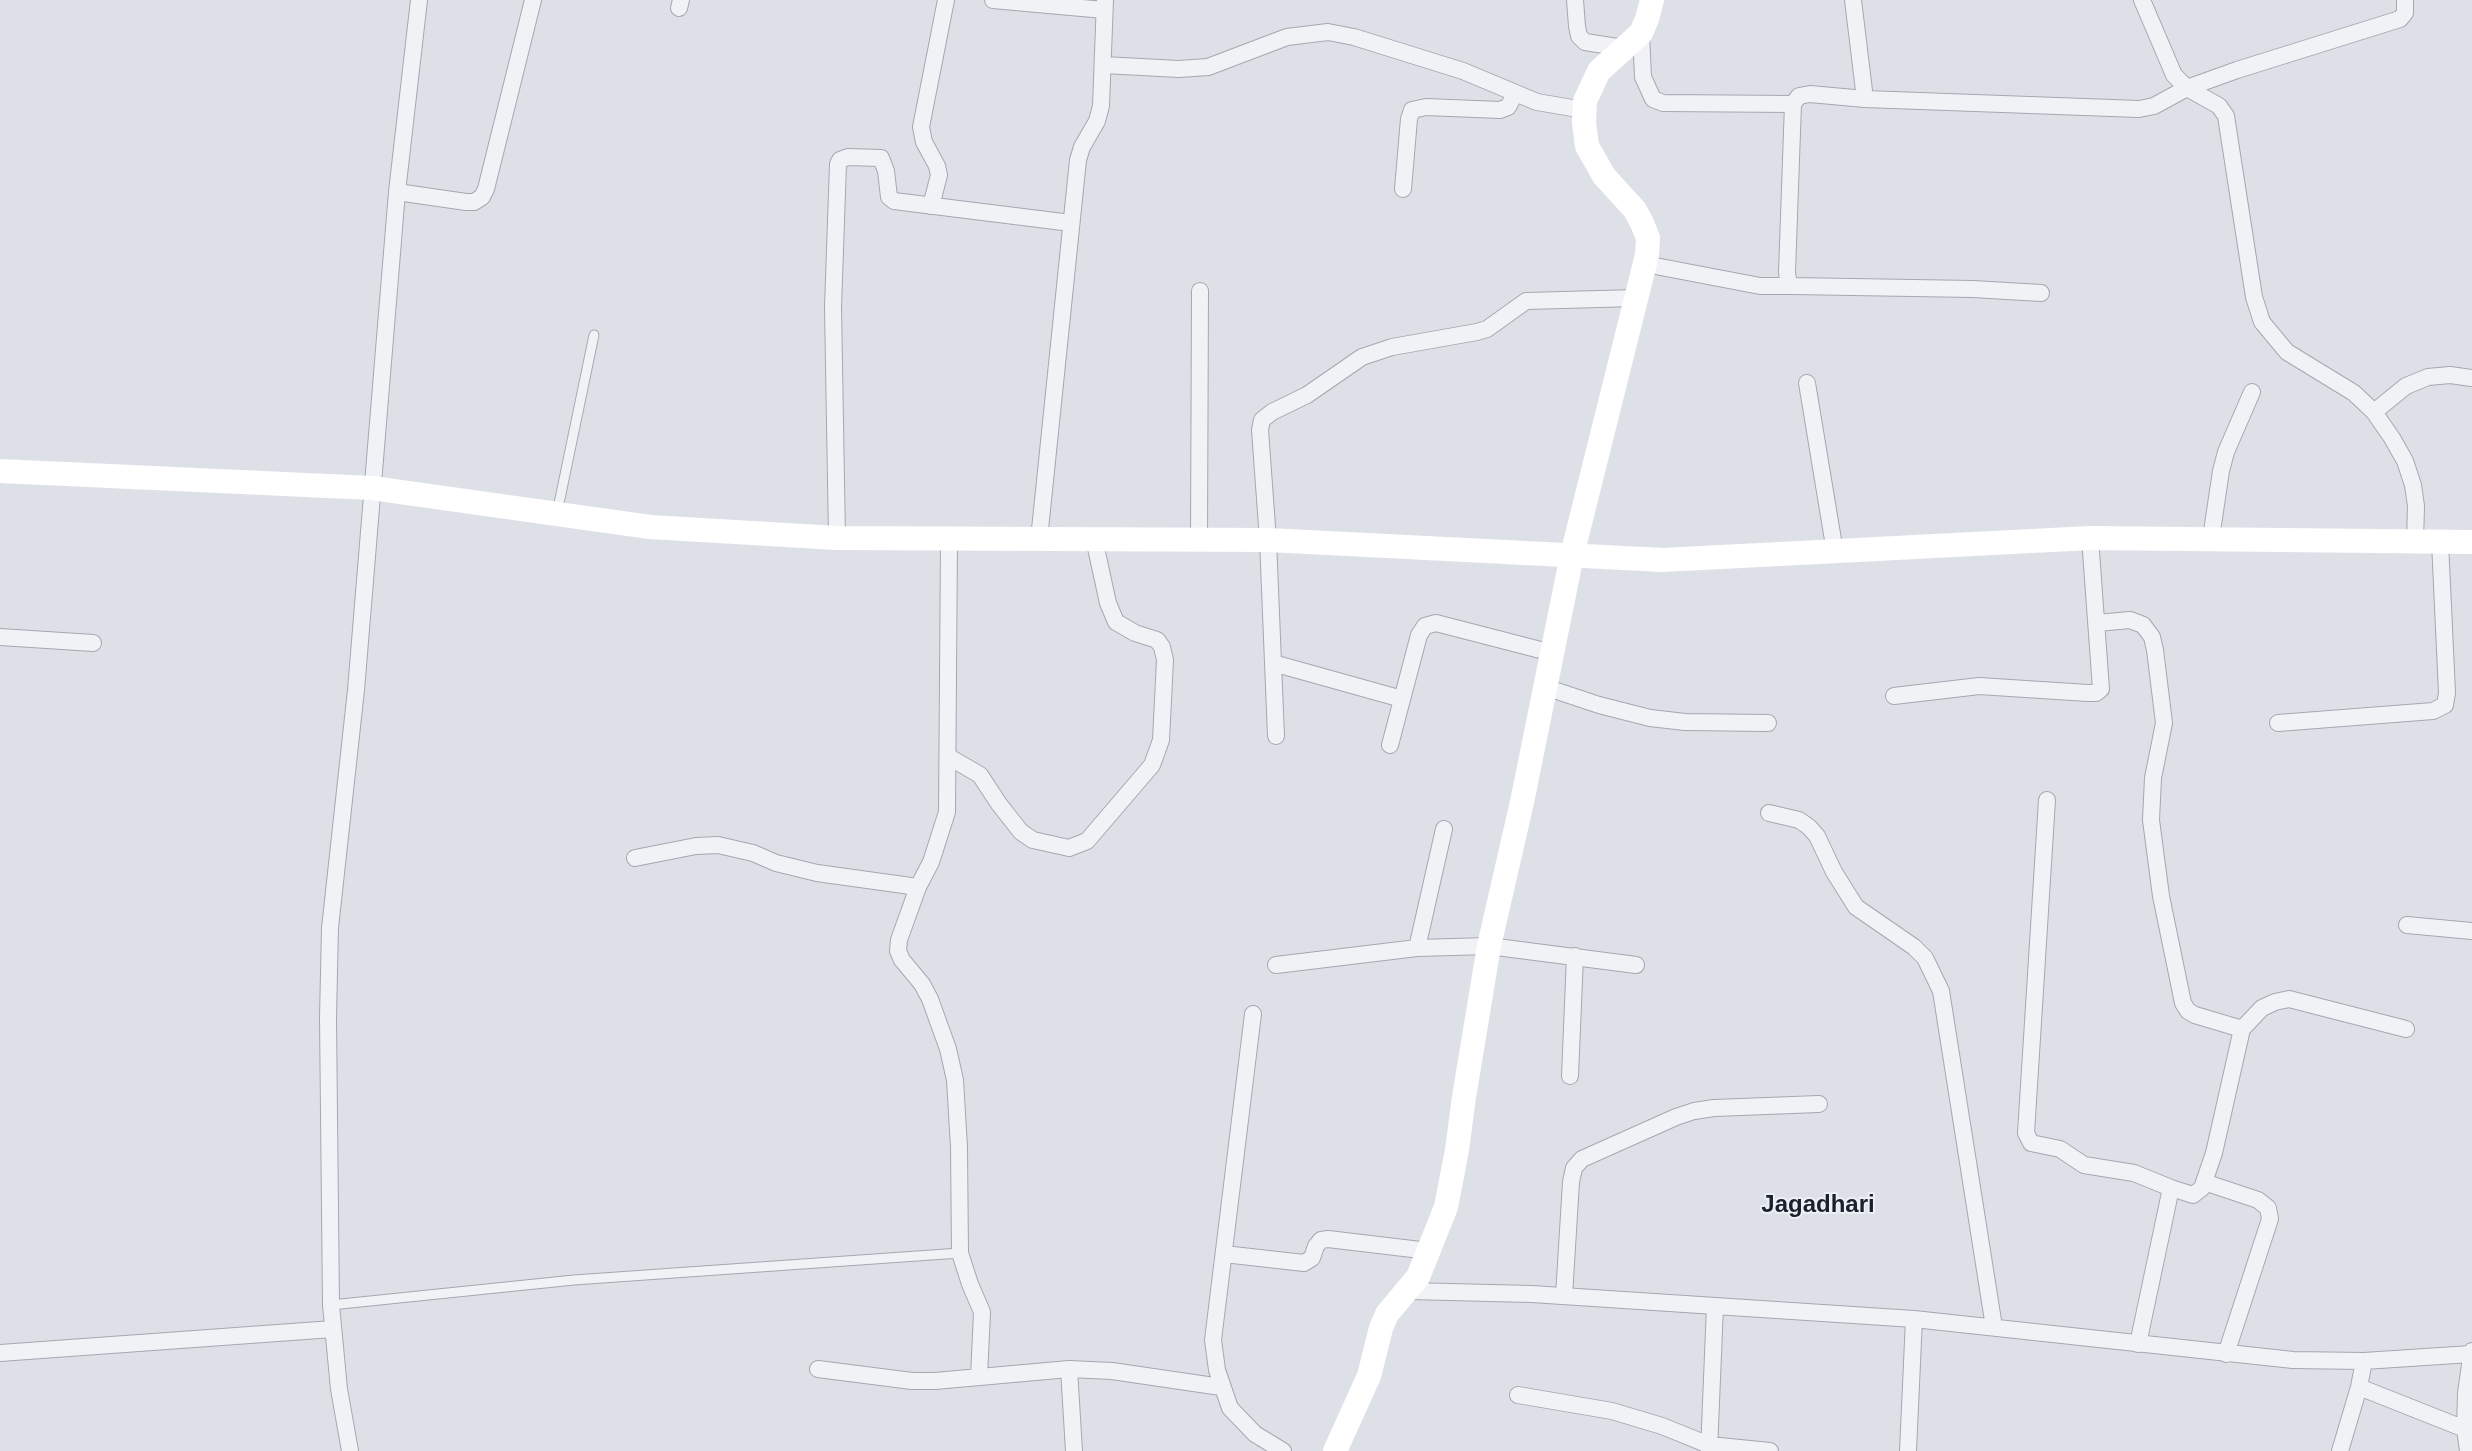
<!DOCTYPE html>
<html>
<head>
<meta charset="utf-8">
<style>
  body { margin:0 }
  canvas { display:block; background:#dde1e7 }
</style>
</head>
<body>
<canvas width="2472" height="1451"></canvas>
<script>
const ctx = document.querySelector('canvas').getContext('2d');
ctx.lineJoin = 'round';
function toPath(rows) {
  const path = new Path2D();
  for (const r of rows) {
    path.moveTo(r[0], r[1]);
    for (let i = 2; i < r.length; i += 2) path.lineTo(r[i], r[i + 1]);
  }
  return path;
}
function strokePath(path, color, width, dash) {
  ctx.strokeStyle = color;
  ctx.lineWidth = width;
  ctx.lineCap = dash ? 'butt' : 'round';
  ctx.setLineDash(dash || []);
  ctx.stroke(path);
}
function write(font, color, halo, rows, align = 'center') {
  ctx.font = font + ' Arial,sans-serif';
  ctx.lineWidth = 4;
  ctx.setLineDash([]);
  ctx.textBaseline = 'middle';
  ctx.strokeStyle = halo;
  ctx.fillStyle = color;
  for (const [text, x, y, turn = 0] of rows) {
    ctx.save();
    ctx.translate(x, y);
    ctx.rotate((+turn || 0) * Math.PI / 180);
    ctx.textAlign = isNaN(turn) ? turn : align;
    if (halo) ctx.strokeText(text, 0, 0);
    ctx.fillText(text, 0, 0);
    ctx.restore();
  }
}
const lane = toPath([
  [557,513,594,335],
  [331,1305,574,1280,960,1253]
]);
const street = toPath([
  [993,0,1104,10],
  [1575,0,1577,26,1579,36,1585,42,1624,48],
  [1853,0,1865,99],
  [2142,0,2174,75,2187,88,2219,106,2226,116,2254,297,2262,322,2287,352,2354,393,2374,412,2392,438,2405,461,2413,485,2416,506,2415,542],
  [679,8,681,0],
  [1641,33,1643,77,1653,99,1663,103,1793,104],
  [1103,65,1179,69,1208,67,1287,37,1328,32,1354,37,1463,71,1537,102,1584,110],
  [1403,189,1409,119,1412,110,1426,107,1500,110,1508,107,1515,94],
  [397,192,466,202,474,202,482,197,486,189,533,0],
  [931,206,939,175,937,166,924,142,921,127,946,0],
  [1645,264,1760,286,1792,286],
  [2041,293,1973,289,1792,286,1788,280,1787,272,1793,104,1799,96,1810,94,1865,99,2139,109,2154,106,2187,88,2237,70,2400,19,2405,13,2405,0],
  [1807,383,1835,552],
  [2374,412,2406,386,2428,377,2450,375,2472,378],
  [837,538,833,307,838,164,840,160,848,157,881,158,886,171,889,197,894,201,1071,223],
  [2211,538,2221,471,2226,452,2252,392],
  [1039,539,1078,160,1082,147,1097,121,1101,106,1105,0],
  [1199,539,1200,291],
  [949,540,947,812,931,862,918,887,899,940,898,951,902,960,922,984,930,999,948,1049,955,1080,959,1147,960,1253,970,1284,982,1312,979,1377],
  [2097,623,2130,620,2143,625,2152,637,2155,650,2164,723,2153,778,2151,820,2161,896,2183,1003,2188,1011,2195,1015,2242,1029],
  [0,637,93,643],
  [1273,663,1402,699],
  [1545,687,1599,705,1650,718,1685,722,1768,723],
  [1894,696,1979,686,2088,693,2096,693,2101,689,2090,538],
  [2278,723,2433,711,2445,705,2447,693,2440,542],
  [1276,736,1268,540,1260,430,1262,420,1272,412,1307,395,1362,357,1392,347,1477,332,1487,329,1526,301,1636,298],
  [1390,745,1419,635,1425,626,1436,623,1552,653],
  [949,757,980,775,999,804,1021,832,1033,840,1069,848,1087,841,1152,765,1161,740,1165,660,1162,647,1157,640,1135,633,1116,622,1108,603,1094,539],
  [2047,800,2026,1133,2031,1143,2060,1149,2084,1165,2134,1173,2171,1188,2193,1195,2202,1188,2214,1153,2242,1029,2262,1008,2275,1002,2289,999,2406,1029],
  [1769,813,1799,820,1809,827,1817,836,1834,872,1856,907,1914,947,1925,958,1941,991,1994,1327],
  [635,858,696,846,718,845,753,853,776,863,817,873,918,887],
  [2407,925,2472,931],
  [1417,948,1444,829],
  [1276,965,1417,948,1489,946,1636,965],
  [1253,1014,1213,1340,1217,1370,1230,1408,1255,1434,1283,1451],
  [1570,1076,1575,956],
  [2204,1182,2258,1200,2268,1208,2270,1219,2226,1354],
  [1224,1254,1304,1263,1312,1258,1316,1246,1321,1240,1328,1239,1429,1251],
  [1408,1291,1532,1294,1914,1319,2293,1360,2364,1361,2471,1354],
  [1564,1296,1571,1182,1574,1168,1582,1159,1676,1117,1694,1111,1714,1108,1819,1104],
  [2138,1344,2171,1188],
  [0,1353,333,1329],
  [818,1369,912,1381,935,1381,1069,1369,1112,1371,1221,1387],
  [1069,1369,1074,1451],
  [2359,1387,2465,1429],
  [1518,1395,1612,1411,1662,1426,1709,1445,1770,1451],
  [350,1451,339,1389,331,1305,328,1018,330,928,356,690,397,192,419,0],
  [1709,1451,1715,1306],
  [1908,1451,1914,1319],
  [2340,1451,2359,1387,2364,1361],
  [2468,1451,2465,1429,2466,1393,2472,1351]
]);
strokePath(lane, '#a3a8b1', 11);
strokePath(street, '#a3a8b1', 18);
strokePath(lane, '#f0f2f5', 9);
strokePath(street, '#f0f2f5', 16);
strokePath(toPath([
  [0,471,372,488,650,527,837,538,1268,540,1663,560,2090,538,2472,542],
  [1335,1451,1369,1376,1381,1328,1387,1314,1418,1277,1446,1207,1457,1150,1464,1097,1489,946,1522,802,1572,555,1647,255,1648,238,1642,223,1635,210,1604,176,1587,146,1584,122,1585,101,1599,71,1641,33,1647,19,1652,0]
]), '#fff', 24);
write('bold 24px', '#1a212d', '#edf0f4', [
  ["Jagadhari",1818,1205]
]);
</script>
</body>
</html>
